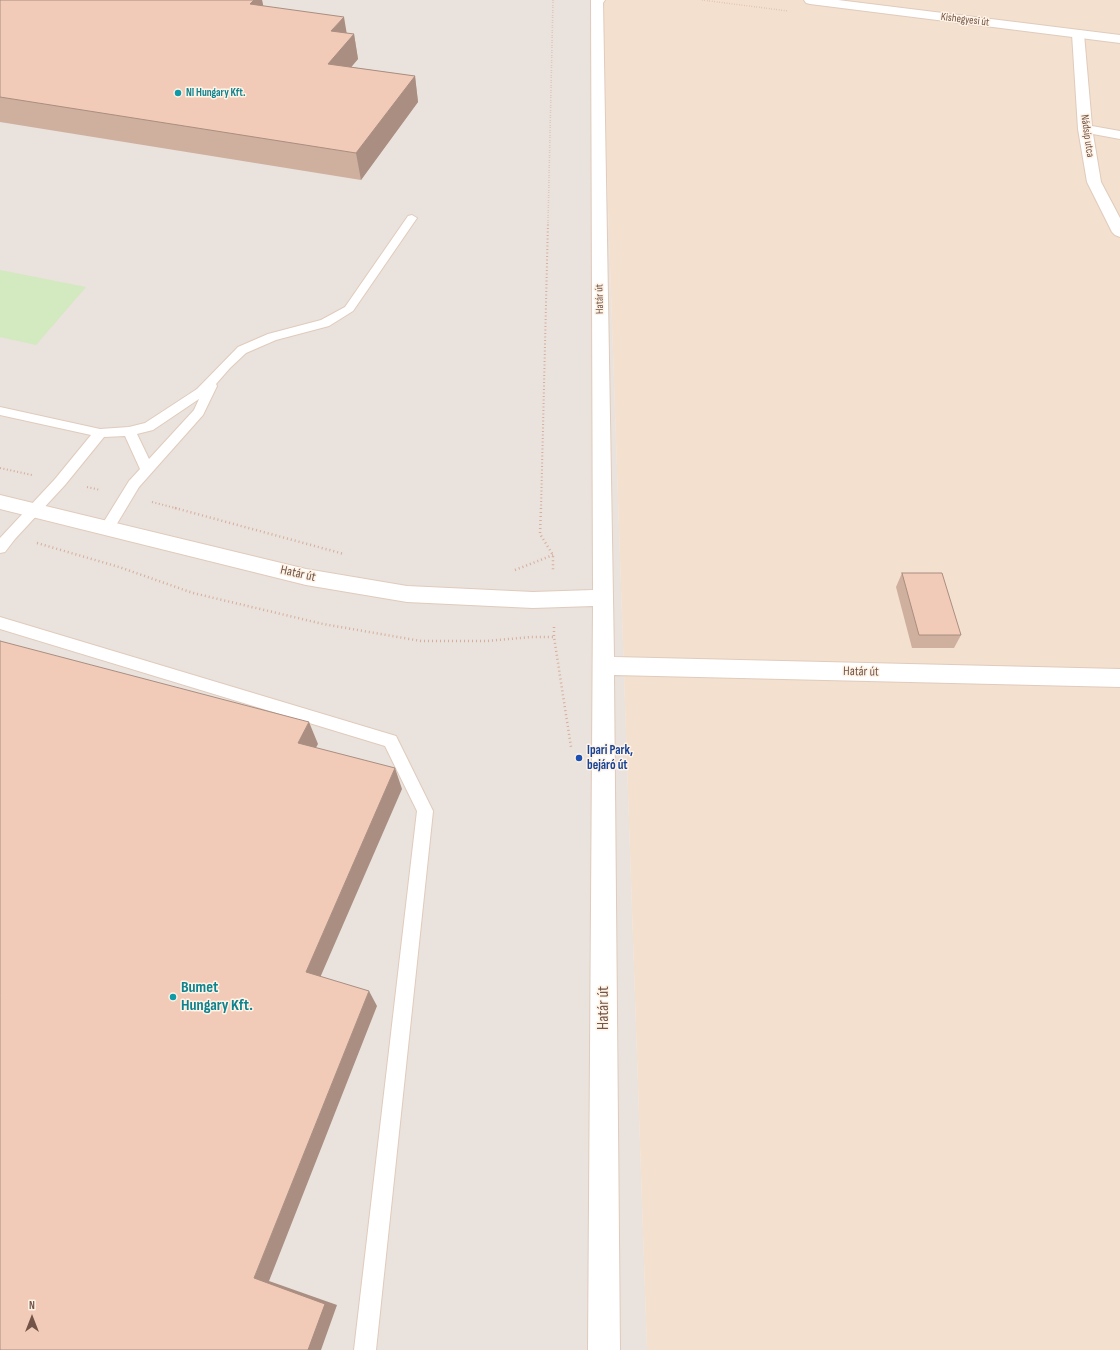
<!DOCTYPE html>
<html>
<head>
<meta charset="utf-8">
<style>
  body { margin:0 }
  #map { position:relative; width:1120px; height:1350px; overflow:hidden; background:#fcefe0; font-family:"Sofia Sans Condensed",sans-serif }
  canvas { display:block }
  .north { position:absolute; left:12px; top:1298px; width:40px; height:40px; -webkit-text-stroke:3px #fff3e6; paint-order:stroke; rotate:0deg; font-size:11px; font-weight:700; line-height:16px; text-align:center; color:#725448 }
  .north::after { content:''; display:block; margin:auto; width:14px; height:18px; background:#725448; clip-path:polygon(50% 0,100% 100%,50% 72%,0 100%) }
</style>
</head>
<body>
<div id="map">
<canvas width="1120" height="1350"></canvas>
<div class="north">N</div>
</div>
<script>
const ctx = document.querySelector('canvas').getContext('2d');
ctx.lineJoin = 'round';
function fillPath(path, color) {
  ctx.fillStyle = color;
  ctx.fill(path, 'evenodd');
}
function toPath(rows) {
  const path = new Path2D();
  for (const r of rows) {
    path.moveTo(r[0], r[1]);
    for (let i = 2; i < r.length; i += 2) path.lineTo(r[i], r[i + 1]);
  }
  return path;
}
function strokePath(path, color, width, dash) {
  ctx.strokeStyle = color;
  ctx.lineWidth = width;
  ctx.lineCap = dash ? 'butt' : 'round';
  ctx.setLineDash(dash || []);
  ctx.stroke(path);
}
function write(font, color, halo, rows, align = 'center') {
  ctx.font = font + ' "Sofia Sans Condensed",sans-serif';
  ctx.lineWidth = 3;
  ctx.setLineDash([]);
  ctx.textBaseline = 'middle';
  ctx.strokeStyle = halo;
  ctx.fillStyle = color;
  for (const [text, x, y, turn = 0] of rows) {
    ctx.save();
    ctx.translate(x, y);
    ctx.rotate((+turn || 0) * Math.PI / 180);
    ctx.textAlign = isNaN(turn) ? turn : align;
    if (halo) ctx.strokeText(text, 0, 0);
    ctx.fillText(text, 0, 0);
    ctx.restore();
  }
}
fillPath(toPath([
  [601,0,1120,0,1120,1350,647,1350]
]), '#f3e0cf');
fillPath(toPath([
  [0,0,601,0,647,1350,0,1350]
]), '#eae2dc');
fillPath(toPath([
  [0,270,86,287,36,345,0,337]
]), '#d3e9bf');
const service = toPath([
  [412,215,417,218,353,311,329,326,276,340,246,353,230,368,216,384,217,386,203,415,139,487,112,532,107,533,102,532,100,528,129,481,140,469,125,436,104,437,65,485,15,539,5,552,0,553,0,538,55,479,91,435,0,415,0,407,100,429,129,427,145,423,197,389,238,347,268,334,321,320,345,307,408,216,412,215],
  [199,399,194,410,149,459,137,434,153,430,199,399],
  [0,617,396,736,433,811,376,1350,354,1350,417,811,385,746,0,629,0,617]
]);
const minor = toPath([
  [591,0,603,0,614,657,1120,669,1120,687,614,675,620,1350,588,1350,593,606,533,608,407,602,306,585,0,509,0,495,306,569,407,586,533,592,593,590,591,0],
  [1078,30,1082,31,1084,34,1092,126,1120,131,1120,139,1093,134,1101,182,1120,218,1120,237,1115,235,1112,232,1087,182,1078,129,1072,34,1074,31,1078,30]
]);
const tertiary = toPath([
  [593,0,605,0,601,6,597,7,593,6,591,3,593,0],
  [804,0,838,0,1120,35,1120,43,810,4,806,3,804,0]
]);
strokePath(service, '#e0cbbc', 2);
strokePath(minor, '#e0cbbc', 2);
strokePath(tertiary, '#e0cbbc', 2);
strokePath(toPath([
  [702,0,788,11],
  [548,223,553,0]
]), '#d5ae9c', 1.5, [0.5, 2]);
strokePath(toPath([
  [0,468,32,475],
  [87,487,100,490],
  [152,502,179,509],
  [541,509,548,222]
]), '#d5ae9c', 2, [1, 2.5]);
strokePath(toPath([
  [175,508,344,554],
  [541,508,540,534,553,555,553,572],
  [37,543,119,567,193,593,323,624,421,641,487,641,531,637,554,637],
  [515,570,553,555],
  [554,627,554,637,571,747]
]), '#d5ae9c', 2.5, [1, 3]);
fillPath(service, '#fff');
fillPath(minor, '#fff');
fillPath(tertiary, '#fff');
fillPath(toPath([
  [0,0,262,0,263,6,347,33,354,34,358,59,351,67,415,76,418,102,361,180,0,122],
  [902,573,961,635,954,648,912,648,896,587]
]), '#cfaf9e');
fillPath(toPath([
  [254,0,262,0,266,18,250,4],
  [344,17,348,41,354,34,358,59,332,90,328,64,331,31],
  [415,76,418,102,361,180,356,153],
  [309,722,318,744,307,764,298,743],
  [395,768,402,789,316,987,306,972],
  [369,991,377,1006,269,1281,337,1305,321,1350,308,1350,254,1278]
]), '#a98e81');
const building = toPath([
  [0,0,254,0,250,4,344,17,331,31,354,34,328,64,415,76,356,153,0,97,0,0],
  [902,573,942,573,961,635,919,635,902,573],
  [0,641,309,722,298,743,395,768,306,972,369,991,254,1278,325,1304,308,1350,0,1350,0,641]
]);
fillPath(building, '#f1cbb8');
strokePath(building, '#a98e81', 1);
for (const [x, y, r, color] of [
  [178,93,4,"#0f9aa8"],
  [579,758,4,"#1a4fb4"],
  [173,997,4,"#0f9aa8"]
]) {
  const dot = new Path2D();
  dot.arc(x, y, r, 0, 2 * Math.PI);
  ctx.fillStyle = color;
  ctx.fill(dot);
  strokePath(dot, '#fff3e6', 1.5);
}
write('11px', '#725448', '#fff3e6', [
  ["Kishegyesi út",965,20,7],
  ["Nádsíp utca",1087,136,82],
  ["Határ út",600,299,-91]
]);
write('bold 11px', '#0d838f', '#fff3e6', [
  ["NI Hungary Kft.",186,93]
], 'left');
write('13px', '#725448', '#fff3e6', [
  ["Határ út",298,574,13],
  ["Határ út",861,672,1]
]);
write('bold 13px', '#164399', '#fff3e6', [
  ["Ipari Park,",587,751],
  ["bejáró út",587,766]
], 'left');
write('bold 16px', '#0d838f', '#fff3e6', [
  ["Bumet",181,988],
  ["Hungary Kft.",181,1006]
], 'left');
write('16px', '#725448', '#fff3e6', [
  ["Határ út",604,1008,-90]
]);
</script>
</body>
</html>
